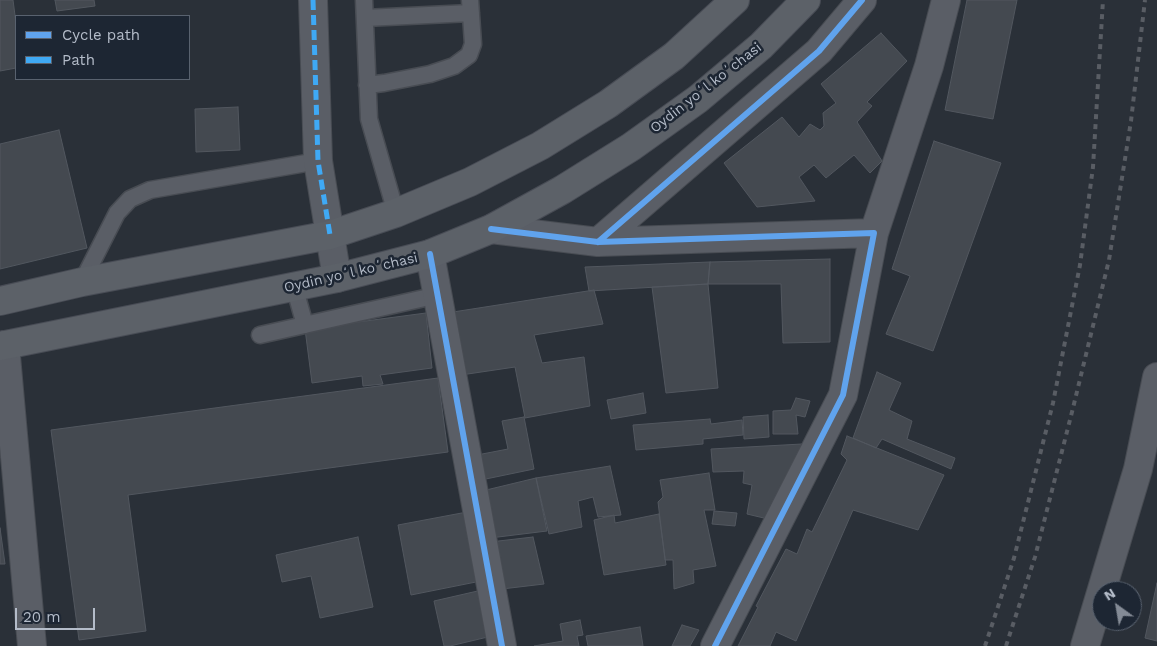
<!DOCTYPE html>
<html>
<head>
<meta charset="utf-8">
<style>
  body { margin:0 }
  #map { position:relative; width:1157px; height:646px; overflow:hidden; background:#2a3038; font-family:"Work Sans",sans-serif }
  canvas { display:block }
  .legend { position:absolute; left:15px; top:15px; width:175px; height:65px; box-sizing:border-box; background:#1d2633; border:1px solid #59626f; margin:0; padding:6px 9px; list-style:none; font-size:15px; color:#b4bcc9 }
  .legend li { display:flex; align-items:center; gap:10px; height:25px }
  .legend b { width:25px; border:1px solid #59626f }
  .north { position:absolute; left:1092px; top:581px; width:50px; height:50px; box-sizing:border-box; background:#1d2633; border:1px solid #59626f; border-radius:50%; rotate:328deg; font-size:14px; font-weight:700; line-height:20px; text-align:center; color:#b4bcc9 }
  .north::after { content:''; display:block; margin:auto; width:18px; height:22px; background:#848b96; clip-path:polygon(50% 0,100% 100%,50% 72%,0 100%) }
  .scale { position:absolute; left:15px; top:608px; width:80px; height:22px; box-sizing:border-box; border:2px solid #b4bcc9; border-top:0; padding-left:6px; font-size:15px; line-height:18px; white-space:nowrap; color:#b4bcc9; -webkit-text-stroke:4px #1d2633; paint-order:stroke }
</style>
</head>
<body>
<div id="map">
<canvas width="1157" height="646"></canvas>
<ul class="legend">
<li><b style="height:6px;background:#60a3ed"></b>Cycle path</li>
<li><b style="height:6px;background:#3fa9f5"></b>Path</li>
</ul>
<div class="north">N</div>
<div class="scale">20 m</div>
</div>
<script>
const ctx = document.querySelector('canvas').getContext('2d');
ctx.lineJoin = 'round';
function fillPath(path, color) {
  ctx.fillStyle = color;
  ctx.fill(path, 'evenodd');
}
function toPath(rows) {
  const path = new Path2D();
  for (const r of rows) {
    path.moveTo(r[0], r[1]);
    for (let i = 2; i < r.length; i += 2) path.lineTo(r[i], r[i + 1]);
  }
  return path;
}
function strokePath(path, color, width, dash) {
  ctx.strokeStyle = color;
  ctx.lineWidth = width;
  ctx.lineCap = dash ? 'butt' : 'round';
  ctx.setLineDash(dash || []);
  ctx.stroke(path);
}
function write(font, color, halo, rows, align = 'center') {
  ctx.font = font + ' "Work Sans",sans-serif';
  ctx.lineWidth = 5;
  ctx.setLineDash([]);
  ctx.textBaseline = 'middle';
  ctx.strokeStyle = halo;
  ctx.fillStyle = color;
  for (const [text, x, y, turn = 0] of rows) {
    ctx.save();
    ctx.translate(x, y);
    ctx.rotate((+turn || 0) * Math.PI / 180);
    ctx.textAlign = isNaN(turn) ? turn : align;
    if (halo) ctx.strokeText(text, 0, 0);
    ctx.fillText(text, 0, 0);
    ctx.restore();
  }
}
const building = toPath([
  [0,0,13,0,16,23,16,68,0,71,0,0],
  [55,0,94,0,95,6,57,11,55,0],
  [967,0,1017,0,993,119,945,110,967,0],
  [881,33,907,61,867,102,872,106,857,122,882,161,870,173,854,155,826,178,814,165,799,177,815,201,757,207,724,163,782,117,799,137,810,124,820,130,824,126,823,113,836,103,821,84,881,33],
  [238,107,240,150,196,152,195,109,238,107],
  [59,130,87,248,0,269,0,144,59,130],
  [934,141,1001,163,933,351,886,334,910,276,892,269,934,141],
  [830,259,830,342,783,343,781,284,708,284,710,262,830,259],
  [710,262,708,284,589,291,585,267,710,262],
  [708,284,718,388,666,393,652,287,708,284],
  [594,290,603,324,534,335,542,363,584,357,590,406,525,418,515,367,461,375,453,312,594,290],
  [426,313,432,368,380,375,383,384,363,386,362,376,312,383,305,329,426,313],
  [877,372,901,383,889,410,912,421,907,439,955,458,951,469,882,439,876,448,853,438,877,372],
  [438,378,448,452,128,495,146,631,79,640,51,430,438,378],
  [643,393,646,413,611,419,607,400,643,393],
  [796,398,810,401,805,417,796,415,798,434,773,434,773,411,791,410,796,398],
  [768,415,769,437,744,439,743,417,768,415],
  [524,417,534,469,481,480,477,455,508,449,502,421,524,417],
  [710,419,711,424,742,420,743,435,703,439,703,444,636,450,633,425,710,419],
  [847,436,944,475,918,530,853,510,796,641,776,632,770,646,738,646,758,607,756,606,786,549,797,554,807,529,812,532,847,460,841,454,847,436],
  [802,444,768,519,747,514,752,485,743,483,744,471,713,472,711,449,802,444],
  [610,466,621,515,598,517,593,497,578,501,582,527,549,534,536,478,610,466],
  [709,473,715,510,704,510,716,566,693,570,694,583,674,589,673,560,665,560,658,502,663,497,660,480,709,473],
  [536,478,547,531,490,538,482,491,536,478],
  [714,511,737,513,735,526,712,524,714,511],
  [467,512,481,581,411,595,398,525,467,512],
  [659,514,666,565,604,575,594,520,614,515,615,523,659,514],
  [0,528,5,564,0,564,0,528],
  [358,537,373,607,320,618,311,576,282,582,276,555,358,537],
  [533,537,544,584,502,589,490,542,533,537],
  [1157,583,1157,641,1145,638,1157,583],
  [482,590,492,636,450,646,444,646,434,601,482,590],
  [580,620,583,635,577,636,579,646,534,646,563,641,560,624,580,620],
  [682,625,699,630,690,646,672,646,682,625],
  [640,627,643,646,588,646,586,636,640,627]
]);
fillPath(building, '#444950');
strokePath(building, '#52575f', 1);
const service = toPath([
  [364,0,369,119,396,213],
  [365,18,471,13],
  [367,85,384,83,430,74,454,66,469,55,473,44,470,0],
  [82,282,117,213,130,199,150,190,318,161],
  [294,286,305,325],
  [260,335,438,295]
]);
const minor = toPath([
  [313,0,318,161,337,278],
  [491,229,598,242,874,233,843,395,715,646],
  [874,233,929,66,946,0],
  [598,242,819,51,862,0],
  [430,254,502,646],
  [5,345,32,646],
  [1085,646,1138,469,1157,377]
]);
const primary = toPath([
  [0,301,82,282,330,235,396,213,470,182,540,146,608,104,674,56,735,0],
  [0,346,337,278,430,254,491,229,562,190,631,147,698,99,761,46,806,0]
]);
strokePath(service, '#484c53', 19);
strokePath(minor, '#484c53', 30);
strokePath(primary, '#484c55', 30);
strokePath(service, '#5a5e66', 16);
strokePath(minor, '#5a5e66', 28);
strokePath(primary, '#5c6168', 28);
strokePath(toPath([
  [985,646,1014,558,1053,403,1080,265,1093,167,1103,0],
  [1006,646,1035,557,1073,408,1109,260,1131,121,1145,0]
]), '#595d64', 4, [5, 5]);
strokePath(toPath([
  [313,0,318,161,330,235]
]), '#3fa9f5', 5, [10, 5]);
strokePath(toPath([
  [491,229,598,242,874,233,843,395,715,646],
  [598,242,819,51,862,0],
  [430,254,502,646]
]), '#60a3ed', 6);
write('14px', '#b4bcc9', '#1d2633', [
  ["Oydin yoʻl koʻchasi",706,88,-38],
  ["Oydin yoʻl koʻchasi",351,273,-13]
]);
</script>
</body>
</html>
